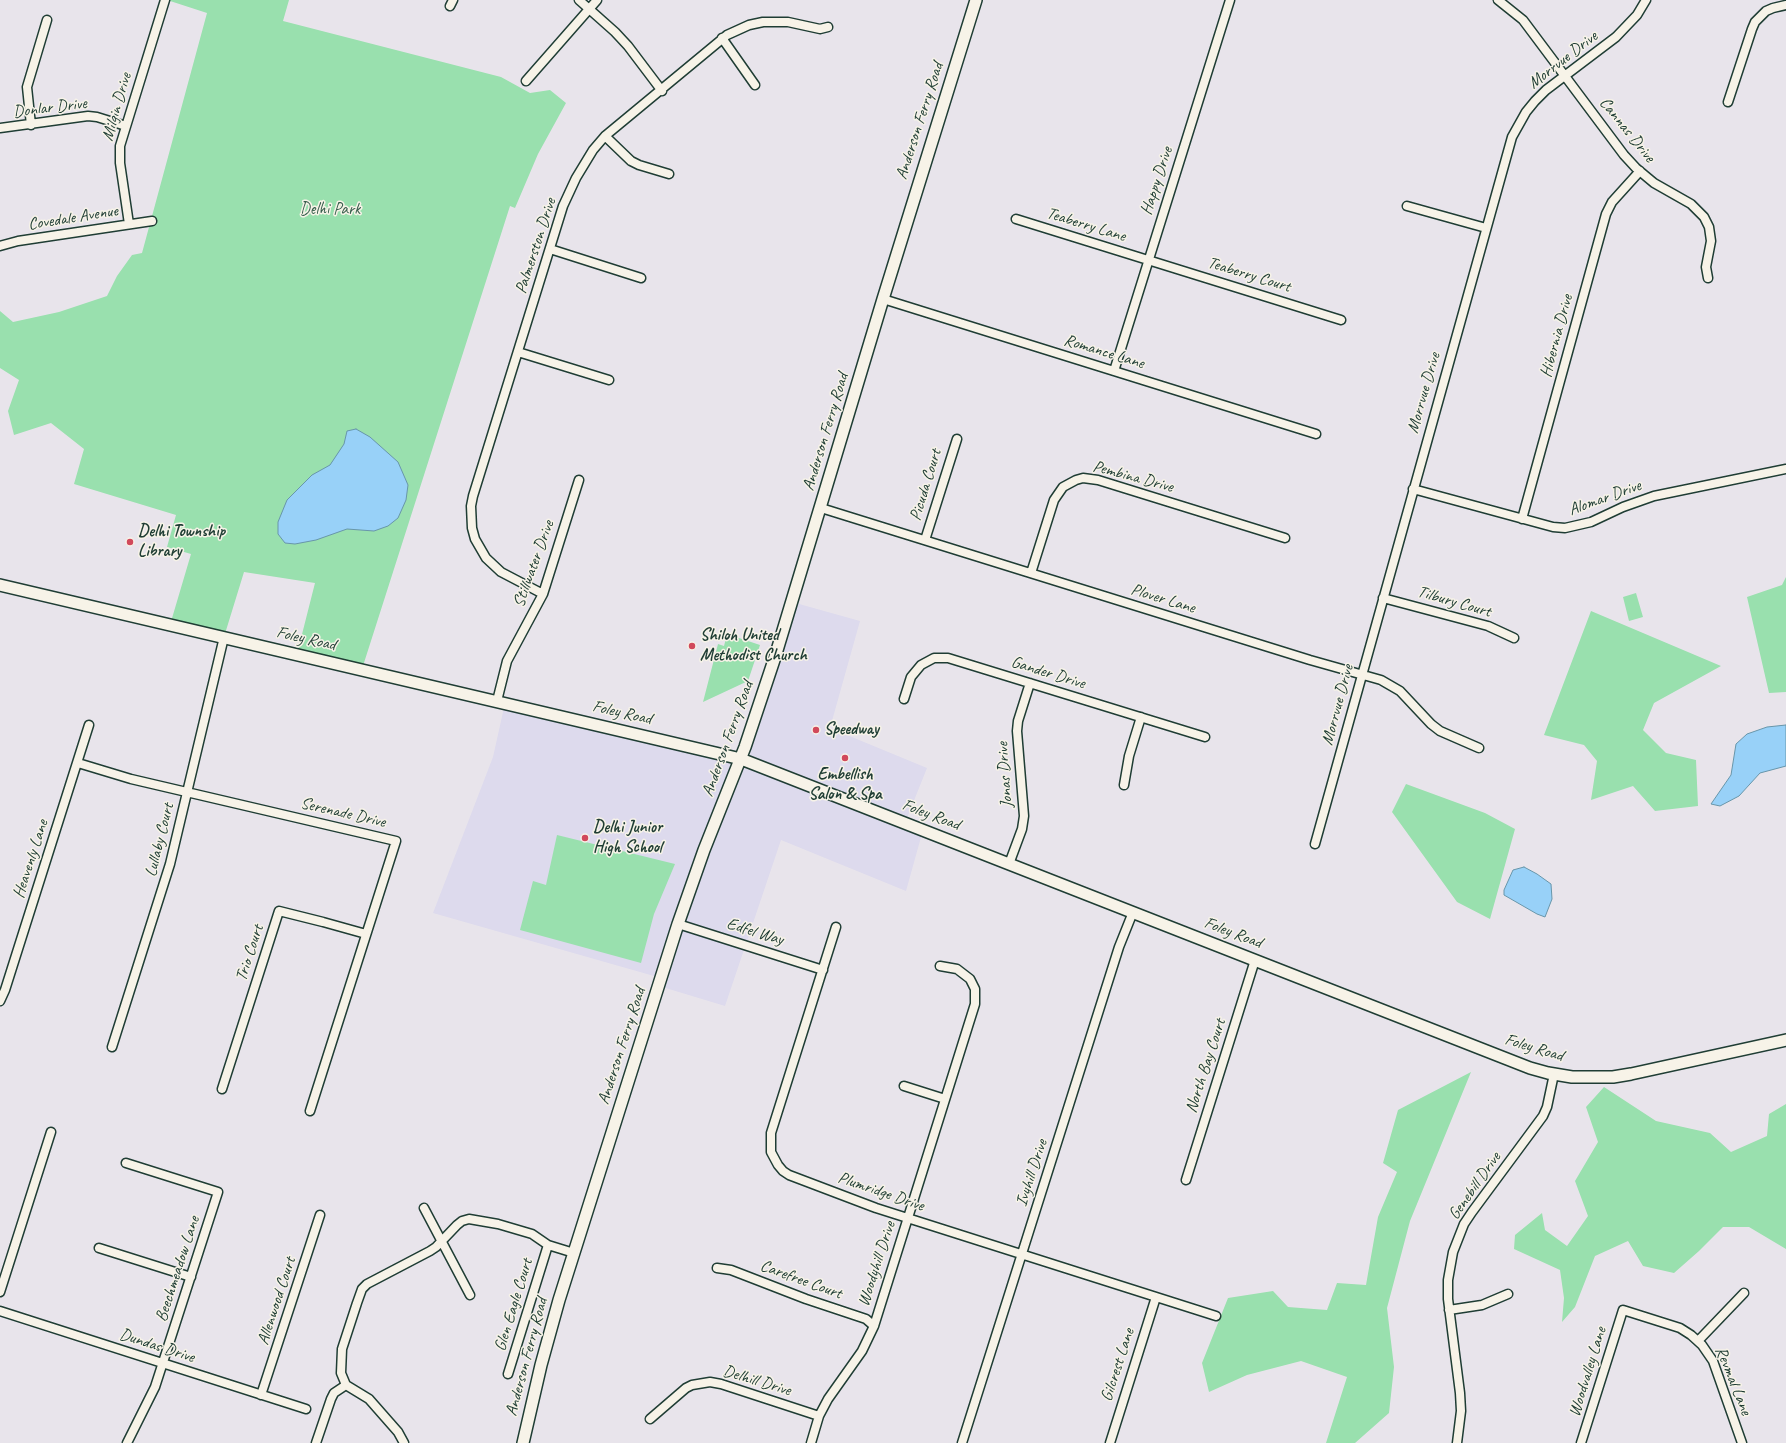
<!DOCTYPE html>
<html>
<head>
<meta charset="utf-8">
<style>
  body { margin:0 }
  canvas { display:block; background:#e8e4eb }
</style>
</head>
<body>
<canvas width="1786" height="1443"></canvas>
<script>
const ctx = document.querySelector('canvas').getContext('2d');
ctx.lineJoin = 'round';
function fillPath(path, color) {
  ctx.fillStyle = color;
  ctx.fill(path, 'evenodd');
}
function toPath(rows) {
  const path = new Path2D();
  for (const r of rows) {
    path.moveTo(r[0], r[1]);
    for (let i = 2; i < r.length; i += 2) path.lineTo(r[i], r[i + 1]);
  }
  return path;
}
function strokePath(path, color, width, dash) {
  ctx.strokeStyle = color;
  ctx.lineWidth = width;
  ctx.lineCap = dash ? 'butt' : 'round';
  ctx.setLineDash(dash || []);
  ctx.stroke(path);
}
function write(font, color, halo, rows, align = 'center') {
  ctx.font = font + ' Caveat,sans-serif';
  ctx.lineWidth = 3;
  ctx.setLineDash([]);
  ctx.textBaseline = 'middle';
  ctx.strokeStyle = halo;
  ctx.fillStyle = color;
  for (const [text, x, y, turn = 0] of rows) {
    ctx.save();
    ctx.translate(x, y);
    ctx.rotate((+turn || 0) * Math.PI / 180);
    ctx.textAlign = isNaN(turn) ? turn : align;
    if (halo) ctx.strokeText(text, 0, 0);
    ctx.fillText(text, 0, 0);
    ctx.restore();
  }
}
fillPath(toPath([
  [792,602,860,621,830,728,927,768,905,823,923,830,906,891,781,840,725,1006,659,986,661,978,433,913,493,757,505,703,741,759]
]), '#dddaed');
fillPath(toPath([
  [167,0,289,0,283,21,501,77,530,93,550,90,566,103,538,154,515,208,510,206,362,669,297,654,315,583,244,572,224,637,170,625,191,554,167,547,176,515,74,484,84,449,51,423,14,435,8,411,19,380,0,368,0,311,13,322,59,312,107,296,117,276,132,255,142,253,207,13],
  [1786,577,1786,692,1769,693,1747,597,1782,585],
  [1636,593,1643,617,1629,621,1623,597],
  [1591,611,1721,666,1654,703,1643,730,1666,753,1696,760,1698,806,1655,811,1633,786,1591,800,1597,761,1584,745,1544,735],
  [727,634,760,645,748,681,703,702,718,644,724,646],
  [1406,784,1485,813,1515,829,1490,919,1457,902,1392,812],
  [557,835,675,864,654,914,641,963,520,930,533,881,546,885],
  [1471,1072,1410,1221,1387,1308,1394,1367,1389,1413,1355,1443,1326,1443,1347,1377,1301,1361,1247,1375,1209,1392,1202,1363,1228,1298,1273,1291,1288,1307,1327,1310,1337,1283,1366,1285,1378,1217,1397,1172,1383,1163,1398,1110],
  [1604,1087,1656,1121,1710,1133,1731,1152,1767,1136,1769,1114,1786,1104,1786,1249,1749,1227,1723,1227,1699,1251,1674,1273,1643,1266,1628,1241,1595,1256,1575,1307,1562,1322,1564,1298,1560,1270,1514,1249,1515,1235,1542,1213,1545,1230,1567,1246,1588,1216,1575,1181,1598,1142,1586,1107]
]), '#99e0ae');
const water = toPath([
  [356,429,370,437,398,462,408,485,406,500,398,518,388,526,374,531,347,529,316,540,295,544,285,543,278,534,278,522,287,500,312,475,330,465,344,444,347,431,356,429],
  [1786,725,1786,766,1760,773,1739,796,1720,806,1711,804,1731,775,1736,744,1747,734,1767,727,1786,725],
  [1524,867,1537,874,1551,884,1552,899,1545,917,1537,914,1504,895,1504,890,1513,870,1524,867]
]);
fillPath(water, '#98d1f8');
strokePath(water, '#6896aa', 1);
const street = toPath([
  [579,0,615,32,628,46,662,91],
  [1498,0,1523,20,1624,155,1636,168,1654,183,1691,204,1704,217,1709,227,1711,241,1706,267,1708,278],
  [450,6,453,0],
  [722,38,755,85],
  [526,81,597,0],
  [1728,102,1752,29,1755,22,1766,11,1773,8,1786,5],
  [31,125,27,87,47,20],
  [0,128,88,116,97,117,126,126],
  [605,136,631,161,639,165,669,174],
  [1407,206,1486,228],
  [1016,219,1341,320],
  [129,224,120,163,120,146,165,0],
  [0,246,18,241,152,221],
  [550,249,641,278],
  [883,299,1316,434],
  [518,352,609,380],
  [1114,371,1230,0],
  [1413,489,1553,527,1565,528,1591,522,1623,507,1654,496,1786,469],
  [821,508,1310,660,1381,680,1400,691,1431,724,1440,731,1479,748],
  [1522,519,1606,214,1612,202,1640,171],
  [925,540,957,439],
  [1031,573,1054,500,1063,487,1076,480,1083,478,1098,480,1285,538],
  [543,594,501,572,486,558,475,539,472,528,471,506,473,496,563,206,576,178,593,150,605,136,727,35,749,25,763,22,788,22,820,29,828,27],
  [1383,598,1488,626,1514,638],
  [904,699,911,677,921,665,934,658,948,658,1205,737],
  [497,701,507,661,543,594,579,480],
  [78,763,131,779,396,841,310,1111],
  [1124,785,1129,756,1141,717],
  [1315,844,1512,137,1526,112,1535,101,1546,90,1616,37,1637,15,1646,0],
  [1009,864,1022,829,1024,816,1017,731,1018,721,1030,683],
  [678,924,823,970],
  [836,927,771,1133,771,1152,778,1165,783,1171,789,1175,876,1208,1216,1316],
  [0,1001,5,990,89,725],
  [112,1047,170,864,224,637],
  [904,1086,945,1099],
  [222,1089,279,911,323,922,366,934],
  [126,1163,218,1192,155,1387,127,1443],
  [1186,1180,1255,960],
  [424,1208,470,1295],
  [99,1248,191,1277],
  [717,1268,731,1270,806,1299,866,1319,874,1326],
  [0,1292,51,1132],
  [1449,1310,1482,1305,1508,1294],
  [0,1311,306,1409],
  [1698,1341,1744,1293],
  [508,1374,548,1245],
  [261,1395,320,1215],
  [650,1419,686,1388,692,1385,710,1382,721,1384,819,1416],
  [316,1443,331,1399,334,1393,346,1385],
  [404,1443,398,1432,369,1399,346,1385,341,1373,342,1349,357,1303,362,1289,367,1284,430,1251,436,1247,457,1225,462,1221,469,1219,498,1224,532,1234,548,1245,574,1253],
  [811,1443,819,1416,828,1399,862,1351,874,1326,975,1004,975,989,970,979,957,969,940,966],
  [962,1443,1119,947,1133,912],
  [1110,1443,1156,1297],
  [1457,1443,1461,1411,1460,1393,1448,1299,1448,1280,1453,1252,1464,1224,1472,1212,1543,1116,1547,1107,1554,1074],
  [1581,1443,1623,1310,1680,1328,1691,1335,1702,1345,1713,1361,1742,1443]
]);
const secondary = toPath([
  [0,585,741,759,1530,1068,1548,1073,1572,1077,1613,1077,1631,1074,1786,1040],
  [523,1443,541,1365,559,1300,678,924,704,850,745,747,775,657,883,299,976,0]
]);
strokePath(street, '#1f3d34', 11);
strokePath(secondary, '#1f3d34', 14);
strokePath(street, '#f7f3e8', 8);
strokePath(secondary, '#f7f3e8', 11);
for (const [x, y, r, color] of [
  [130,542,4,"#d1495b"],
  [692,646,4,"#d1495b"],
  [816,730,4,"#d1495b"],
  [845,758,4,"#d1495b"],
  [585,838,4,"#d1495b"]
]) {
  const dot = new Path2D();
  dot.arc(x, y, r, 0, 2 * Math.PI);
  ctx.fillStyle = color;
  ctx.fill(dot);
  strokePath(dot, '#f7f3e8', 1.5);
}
write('17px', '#1f3d34', '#f7f3e8', [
  ["Morrvue Drive",1563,60,-38],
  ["Milgin Drive",117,107,-74],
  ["Donlar Drive",50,108,-7],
  ["Anderson Ferry Road",920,121,-72],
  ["Cannas Drive",1627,130,51],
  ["Happy Drive",1157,181,-72],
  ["Covedale Avenue",73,218,-9],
  ["Teaberry Lane",1086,225,17],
  ["Palmerston Drive",536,246,-72],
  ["Teaberry Court",1249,275,17],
  ["Hibernia Drive",1557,336,-75],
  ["Romance Lane",1104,352,17],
  ["Morrvue Drive",1424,393,-74],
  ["Anderson Ferry Road",826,432,-73],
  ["Pembina Drive",1133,477,15],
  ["Picuda Court",926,485,-73],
  ["Alomar Drive",1605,498,-20],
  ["Stillwater Drive",534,564,-70],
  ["Plover Lane",1163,599,17],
  ["Tilbury Court",1454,602,16],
  ["Foley Road",306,639,13],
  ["Gander Drive",1048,673,17],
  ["Morrvue Drive",1338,705,-75],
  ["Foley Road",622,713,13],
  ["Anderson Ferry Road",728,739,-70],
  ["Jonas Drive",1005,775,-94],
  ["Serenade Drive",343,813,13],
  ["Foley Road",931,815,21],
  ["Lullaby Court",160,840,-76],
  ["Heavenly Lane",31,859,-72],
  ["Edfel Way",755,932,17],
  ["Foley Road",1233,933,21],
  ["Trio Court",250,953,-72],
  ["Anderson Ferry Road",622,1046,-72],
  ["Foley Road",1534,1048,17],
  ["North Bay Court",1206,1066,-72],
  ["Ivyhill Drive",1032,1173,-72],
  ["Genebill Drive",1475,1186,-55],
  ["Plumridge Drive",881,1192,19],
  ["Woodyhill Drive",877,1264,-72],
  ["Beechmeadow Lane",178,1269,-72],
  ["Carefree Court",801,1280,20],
  ["Allenwood Court",277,1301,-72],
  ["Glen Eagle Court",514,1305,-73],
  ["Dundas Drive",157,1346,18],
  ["Anderson Ferry Road",527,1357,-75],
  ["Gilcrest Lane",1118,1365,-72],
  ["Woodvalley Lane",1588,1372,-73],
  ["Delhill Drive",757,1381,17],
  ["Revmal Lane",1733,1381,68]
]);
write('17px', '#375e4c', '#f7f3e8', [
  ["Delhi Park",330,210]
]);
write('bold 17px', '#1f3d34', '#f7f3e8', [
  ["Delhi Township",138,532],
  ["Library",138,552],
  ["Shiloh United",700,636],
  ["Methodist Church",700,656],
  ["Speedway",824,730],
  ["Embellish",845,775,"center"],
  ["Salon & Spa",845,795,"center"],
  ["Delhi Junior",593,828],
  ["High School",593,848]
], 'left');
</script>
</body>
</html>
